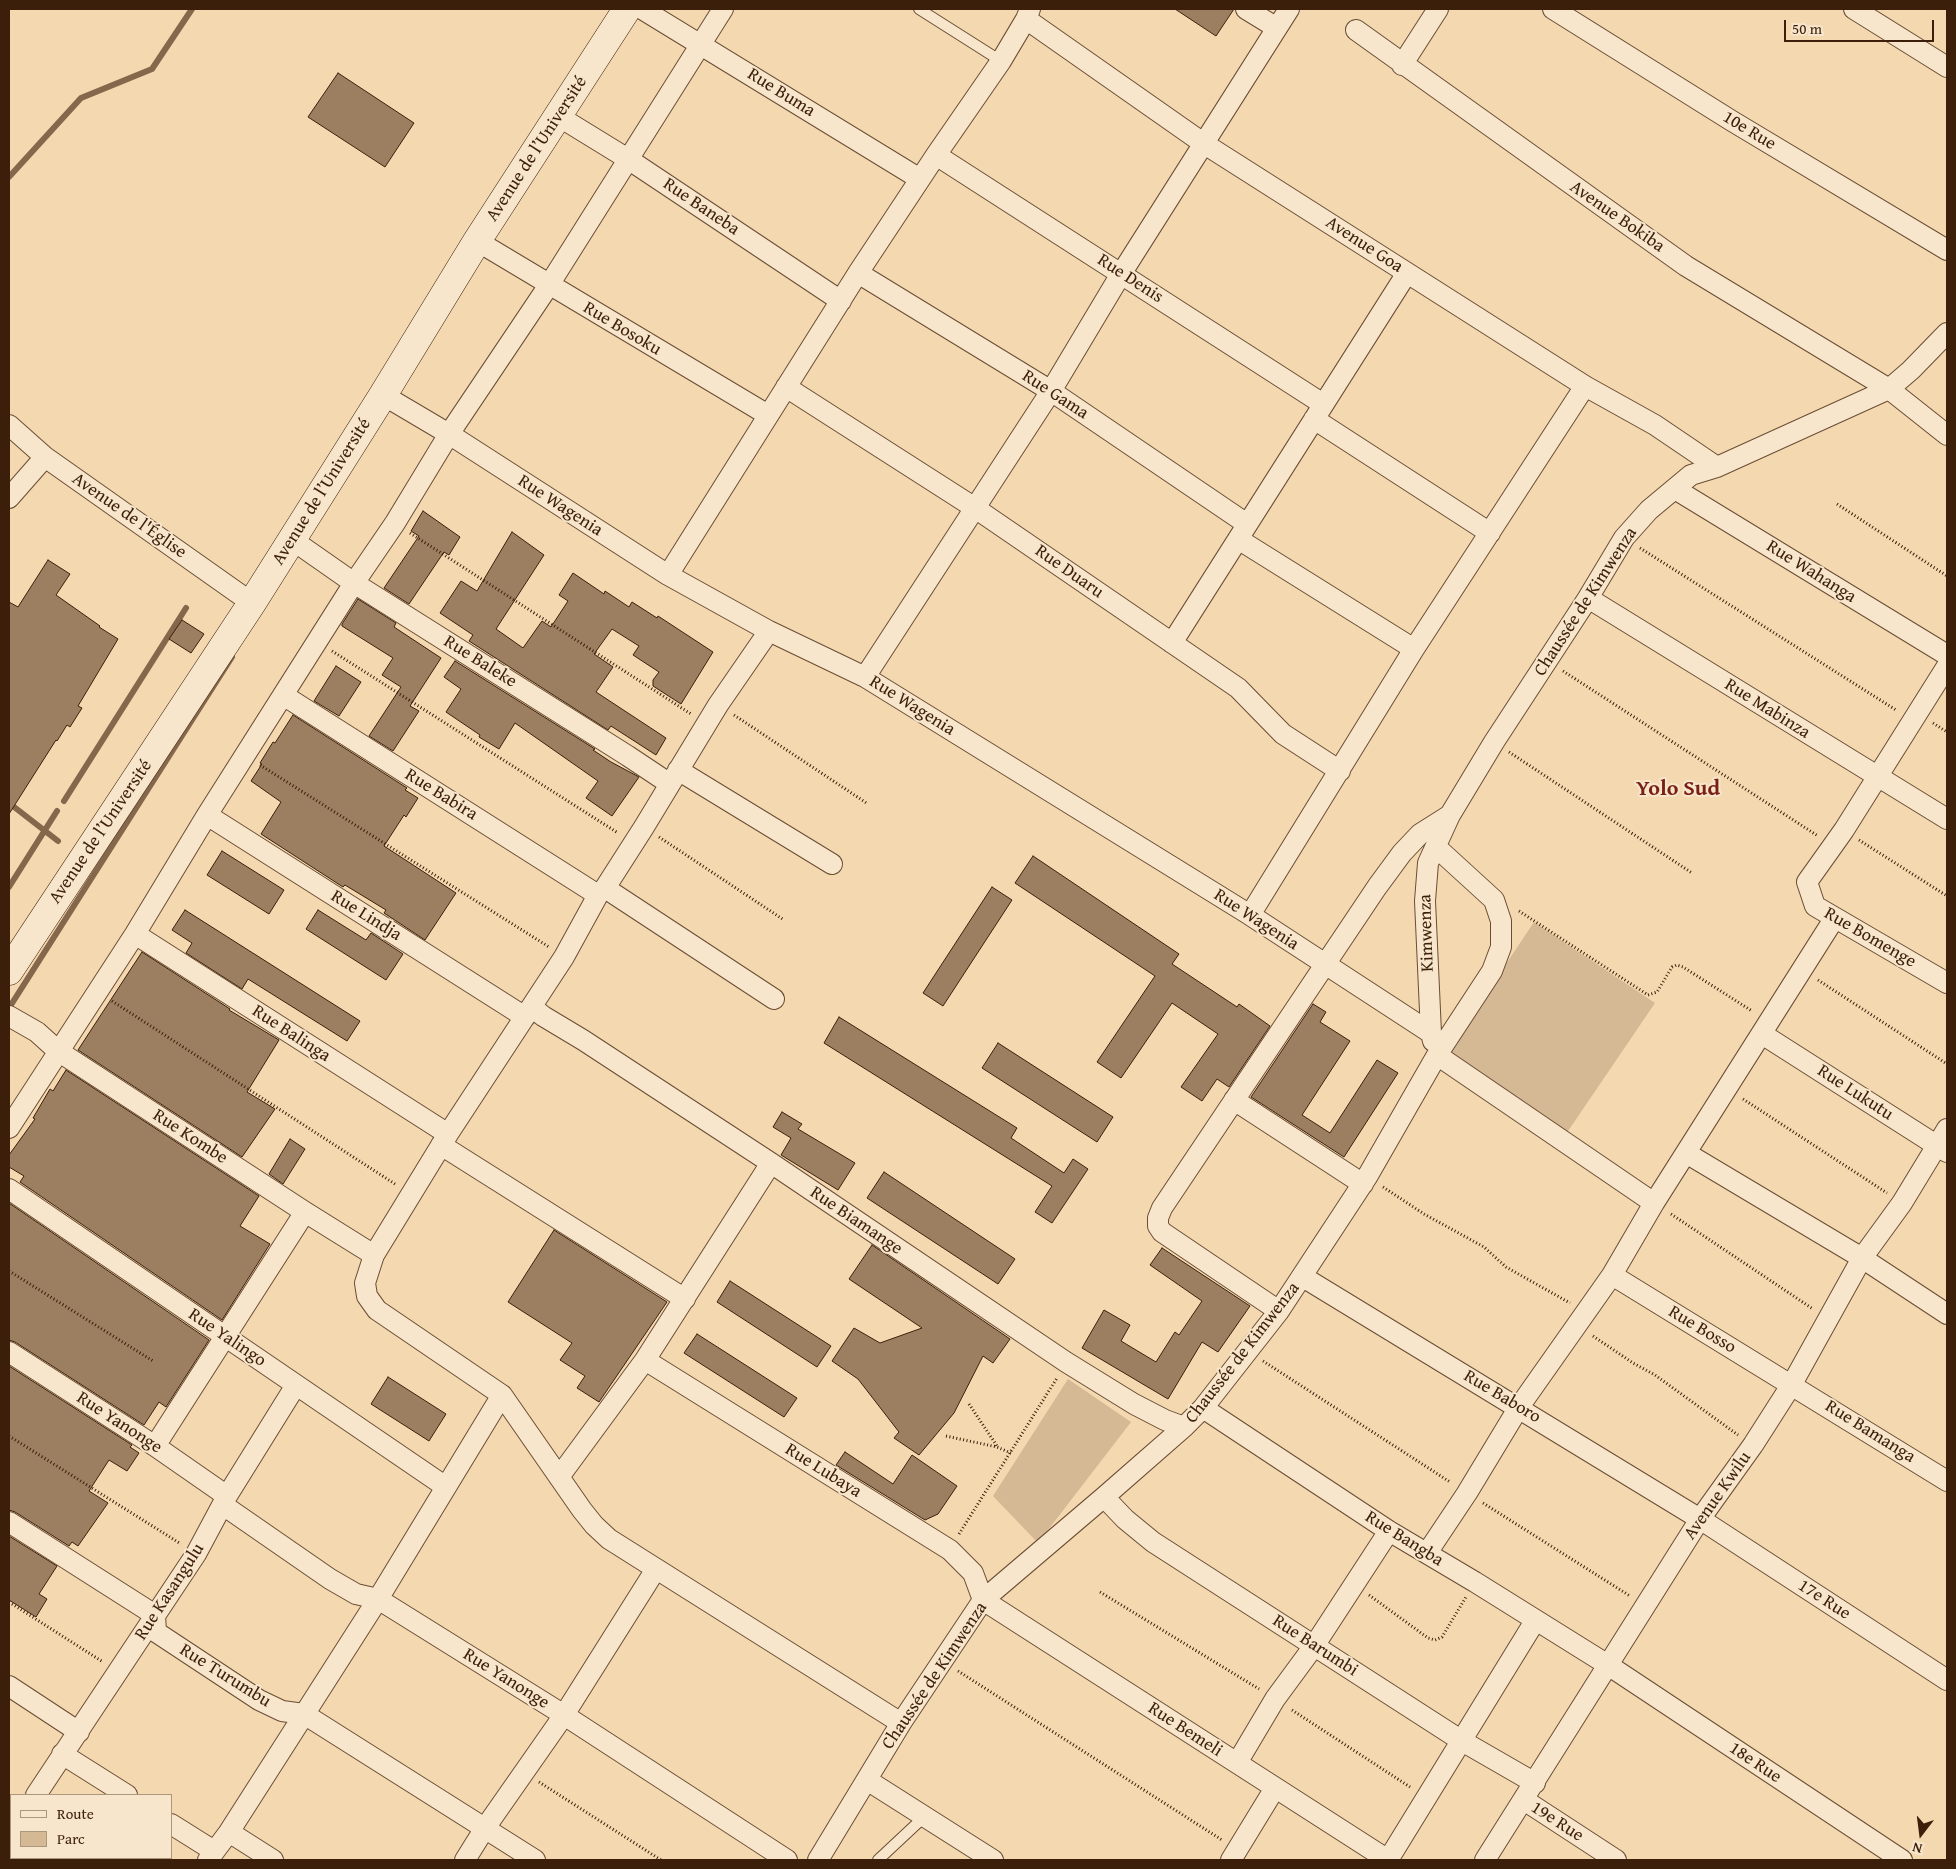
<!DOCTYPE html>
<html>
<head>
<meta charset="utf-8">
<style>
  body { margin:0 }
  #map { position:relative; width:1956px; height:1869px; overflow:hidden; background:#f3d8b0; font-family:"Gentium Book Plus",serif }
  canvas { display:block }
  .frame { position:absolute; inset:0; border:10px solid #3c1f0a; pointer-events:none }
  .legend { position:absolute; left:10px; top:1794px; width:162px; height:65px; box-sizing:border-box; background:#f7e6cc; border:1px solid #ac967e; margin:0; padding:6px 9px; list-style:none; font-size:15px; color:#3c1f0a }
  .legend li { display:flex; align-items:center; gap:10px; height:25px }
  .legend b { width:25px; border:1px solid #ac967e }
  .north { position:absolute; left:1896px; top:1809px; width:50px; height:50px; -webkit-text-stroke:4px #f7e6cc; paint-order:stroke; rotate:195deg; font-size:14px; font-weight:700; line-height:20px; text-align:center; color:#3c1f0a }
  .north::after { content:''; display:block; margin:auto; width:18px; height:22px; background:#3c1f0a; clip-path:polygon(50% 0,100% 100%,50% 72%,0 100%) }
  .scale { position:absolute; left:1784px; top:20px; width:150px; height:22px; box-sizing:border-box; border:2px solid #3c1f0a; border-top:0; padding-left:6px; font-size:15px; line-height:18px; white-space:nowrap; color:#3c1f0a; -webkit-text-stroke:4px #f7e6cc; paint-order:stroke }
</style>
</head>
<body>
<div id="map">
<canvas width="1956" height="1869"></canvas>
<div class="frame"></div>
<ul class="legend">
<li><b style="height:6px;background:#f7e6cc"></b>Route</li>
<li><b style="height:14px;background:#d4b994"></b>Parc</li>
</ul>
<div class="north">N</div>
<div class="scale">50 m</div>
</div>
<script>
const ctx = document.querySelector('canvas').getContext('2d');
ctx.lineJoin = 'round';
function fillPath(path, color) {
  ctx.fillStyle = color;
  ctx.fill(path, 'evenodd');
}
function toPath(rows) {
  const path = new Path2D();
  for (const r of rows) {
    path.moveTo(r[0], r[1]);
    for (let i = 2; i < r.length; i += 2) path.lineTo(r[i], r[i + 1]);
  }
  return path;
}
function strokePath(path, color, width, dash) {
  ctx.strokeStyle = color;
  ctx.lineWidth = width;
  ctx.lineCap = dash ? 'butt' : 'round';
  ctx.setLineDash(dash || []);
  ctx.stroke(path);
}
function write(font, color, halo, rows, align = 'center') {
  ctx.font = font + ' "Gentium Book Plus",serif';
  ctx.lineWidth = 4;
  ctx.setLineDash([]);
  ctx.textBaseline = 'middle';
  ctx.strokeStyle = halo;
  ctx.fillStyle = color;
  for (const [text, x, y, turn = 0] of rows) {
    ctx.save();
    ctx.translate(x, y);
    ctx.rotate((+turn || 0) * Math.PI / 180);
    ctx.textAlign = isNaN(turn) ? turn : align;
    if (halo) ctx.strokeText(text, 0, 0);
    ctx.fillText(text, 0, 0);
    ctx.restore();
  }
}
fillPath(toPath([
  [1534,922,1655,1003,1564,1137,1444,1057],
  [1068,1379,1131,1422,1038,1543,993,1496]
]), '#d4b994');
strokePath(toPath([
  [9,177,81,98,152,69,192,9],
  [64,801,186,608],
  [9,803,58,841],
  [9,887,57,811],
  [9,1008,232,657]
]), '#85684c', 6);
const building = toPath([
  [1175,9,1234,9,1216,36,1175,9],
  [338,73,414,123,385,167,308,117,338,73],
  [423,511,460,537,449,555,444,552,409,604,384,588,419,536,411,531,423,511],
  [512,532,544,555,496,629,523,648,542,621,551,627,568,601,559,595,573,573,604,594,605,591,629,607,632,602,657,618,658,616,713,652,681,704,653,686,653,680,659,672,633,655,639,646,612,629,594,654,613,667,596,692,666,738,656,755,611,726,608,730,469,641,473,635,440,613,461,581,477,591,512,532],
  [48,560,70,574,56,595,100,626,99,627,118,639,78,706,82,708,70,727,67,725,57,741,56,740,9,814,9,602,18,607,48,560],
  [358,599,396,623,394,627,441,658,410,706,419,711,393,751,369,736,401,687,382,675,393,658,342,626,342,624,358,599],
  [182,620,204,634,191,653,169,639,182,620],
  [455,661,595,749,593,750,611,762,639,777,612,816,586,798,598,781,515,723,499,749,479,737,480,735,446,712,461,689,444,677,455,661],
  [336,666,361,682,339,716,314,701,336,666],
  [293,715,407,788,405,790,418,798,406,817,404,815,384,846,456,893,425,940,384,913,386,910,345,885,343,887,261,834,281,802,251,781,262,764,260,763,273,742,275,743,293,715],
  [222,851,284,890,269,914,207,875,222,851],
  [1033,856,1179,954,1172,964,1237,1007,1239,1004,1270,1026,1229,1087,1217,1079,1202,1101,1181,1087,1218,1034,1172,1003,1121,1078,1097,1062,1155,976,1015,883,1033,856],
  [992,887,1012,900,943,1006,923,993,992,887],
  [185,910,360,1021,347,1041,248,979,242,989,186,953,192,943,172,930,185,910],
  [318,910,366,940,371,933,403,954,386,980,306,929,318,910],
  [142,952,230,1009,229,1010,279,1040,247,1092,275,1109,242,1157,78,1050,142,952],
  [1313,1004,1326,1012,1320,1022,1350,1041,1302,1115,1330,1133,1377,1060,1398,1073,1344,1157,1251,1097,1313,1004],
  [839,1017,1017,1128,1011,1138,1064,1173,1073,1159,1088,1169,1052,1223,1035,1212,1052,1186,824,1043,839,1017],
  [998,1043,1113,1117,1097,1142,982,1068,998,1043],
  [66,1070,259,1196,240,1226,270,1244,222,1320,20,1182,24,1176,9,1167,9,1155,35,1119,33,1118,50,1089,53,1091,66,1070],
  [782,1112,802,1124,798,1129,855,1163,838,1190,781,1155,791,1138,773,1127,782,1112],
  [290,1139,305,1149,283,1184,269,1174,290,1139],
  [884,1172,1015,1259,998,1284,867,1198,884,1172],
  [9,1203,209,1340,166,1407,159,1402,144,1425,15,1342,9,1340,9,1203],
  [554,1230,667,1302,599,1402,577,1388,585,1376,560,1360,572,1343,508,1302,554,1230],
  [872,1245,1010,1339,993,1363,983,1356,954,1413,919,1455,894,1438,899,1432,858,1379,832,1361,854,1328,880,1343,922,1328,849,1279,872,1245],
  [1162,1248,1250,1306,1218,1352,1202,1342,1168,1399,1082,1348,1104,1310,1130,1325,1121,1341,1156,1362,1175,1332,1179,1335,1202,1301,1150,1265,1162,1248],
  [730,1281,831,1346,817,1367,717,1302,730,1281],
  [697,1334,797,1398,784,1417,684,1353,697,1334],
  [9,1366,132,1445,130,1447,139,1453,127,1471,109,1460,89,1491,108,1503,78,1546,72,1542,69,1546,15,1512,9,1510,9,1366],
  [388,1377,446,1414,429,1441,371,1404,388,1377],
  [845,1452,893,1484,912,1455,957,1486,938,1514,925,1520,836,1465,845,1452],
  [9,1536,57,1566,39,1594,47,1599,36,1617,9,1600,9,1536]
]);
fillPath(building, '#9b7f60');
strokePath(building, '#3c1f0a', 1);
const lane = toPath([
  [919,9,1001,61],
  [878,1860,924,1817]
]);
const street = toPath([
  [642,9,920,179],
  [1030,9,1026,19,1203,143,1585,386,1655,425,1717,467],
  [1246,9,1277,28],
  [1553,9,1732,121,1947,250],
  [1854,9,1947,67],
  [1356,30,1686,266,1889,389,1947,435],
  [1402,65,1438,9],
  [558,116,628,159,841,301],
  [936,155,1323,404],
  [477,241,768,415],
  [858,273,1051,391,1247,524],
  [786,387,975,508,1238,688,1283,734,1340,771],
  [383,395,449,434,668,575,769,631,865,677,1250,915,1431,1033],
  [1314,419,1490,533],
  [9,425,45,457,252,603],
  [1675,489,1947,655],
  [9,498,45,457],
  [291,539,354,583,628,756,670,784],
  [1238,539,1414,649],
  [668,575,858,273,936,155,1001,61,1026,19],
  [1588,598,1947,819],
  [769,631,718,705,644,827,605,888,598,895,564,957,448,1134,374,1255,365,1283,367,1296,377,1310,502,1395,582,1510,594,1525,609,1539,901,1723],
  [1172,643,1407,273],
  [1947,666,1844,830,1807,882,1815,906,1947,983],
  [865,677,1051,391,1121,274,1289,9],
  [283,695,598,895],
  [678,770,832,864],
  [207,815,525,1017],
  [605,888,774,999],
  [1250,915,1414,649,1585,386],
  [135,934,448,1134],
  [532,1007,543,1016,583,1040,771,1163,1066,1362,1134,1404,1165,1420,1184,1427],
  [9,1016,37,1032,58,1051,305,1212,374,1255],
  [1762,1034,1947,1152],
  [1433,1041,1431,1033,1425,901,1428,863,1450,815,1494,742,1588,598,1624,538,1649,510,1691,475,1717,467,1889,389,1911,370,1947,333],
  [1437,1055,1654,1203],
  [1234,1100,1363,1184],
  [9,1128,135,934,207,815,354,583,395,523,449,434,549,285,723,9],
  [441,1145,685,1299],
  [1686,1153,1862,1258,1947,1314],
  [9,1189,446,1487],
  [1612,1275,1947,1481],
  [1303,1277,1700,1519,1947,1680],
  [1279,1311,1162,1232,1158,1226,1158,1218,1162,1208,1377,887,1402,853,1420,834,1450,815],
  [9,1352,155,1446,227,1496],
  [645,1360,950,1550,973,1573,983,1600,1388,1860],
  [1203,1408,1389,1531,1475,1582,1608,1665,1902,1860],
  [155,1446,305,1212],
  [559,1477,645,1360,771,1163],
  [1104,1497,1125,1519,1153,1542,1462,1741,1535,1783],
  [223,1505,330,1579,356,1594,378,1599,564,1715,787,1860],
  [9,1522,155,1615,156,1632,259,1700,282,1711,304,1714,535,1860],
  [1427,1553,1467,1493,1519,1407,1612,1275,1654,1203,1834,919],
  [9,1686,79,1732],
  [62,1754,127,1795],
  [1237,1763,1275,1699,1314,1646,1389,1531],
  [867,1780,993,1860],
  [36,1795,196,1554,227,1496,296,1385],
  [1524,1800,1616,1860],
  [171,1824,214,1851],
  [229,1832,273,1860],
  [9,1841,11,1836],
  [208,1860,229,1832,378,1599,502,1395],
  [465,1860,485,1828,564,1715,656,1569],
  [818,1860,901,1723,983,1600,1104,1497,1184,1427,1203,1408,1279,1311,1367,1177,1437,1055,1492,971,1501,947,1501,921,1494,900,1436,847],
  [1231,1860,1275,1788],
  [1388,1860,1535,1621],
  [1485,1860,1700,1519,1753,1445,1792,1384,1862,1258,1902,1203,1947,1129]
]);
const secondary = toPath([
  [9,971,252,603,383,395,477,241,627,9]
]);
strokePath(lane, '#6a4d34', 12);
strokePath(street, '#6a4d34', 22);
strokePath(secondary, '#3c1f0a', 29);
strokePath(toPath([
  [1837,504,1947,576],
  [410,533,691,714],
  [1640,548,1896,710],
  [332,651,618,833],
  [1563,671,1818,836],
  [734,715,868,804],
  [1933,723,1947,732],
  [1509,752,1692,873],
  [260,765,549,947],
  [659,837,784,920],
  [1859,840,1947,896],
  [1519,911,1648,995,1657,992,1672,967,1677,965,1683,967,1752,1011],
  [1818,980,1947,1064],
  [112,1001,395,1184],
  [1743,1099,1887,1193],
  [1383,1187,1424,1214,1484,1247,1506,1267,1570,1303],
  [1671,1214,1813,1309],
  [9,1271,153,1361],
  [1593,1336,1633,1363,1655,1375,1738,1435],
  [1263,1361,1450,1482],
  [969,1404,997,1446],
  [9,1436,181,1544],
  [946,1436,997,1447,1011,1453],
  [1483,1503,1630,1596],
  [959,1534,1057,1378],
  [1100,1592,1259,1689],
  [1369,1595,1428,1638,1435,1640,1442,1637,1466,1597],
  [9,1602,103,1662],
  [958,1671,1222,1840],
  [1292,1710,1410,1787],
  [539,1782,661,1860]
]), '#3c1f0a', 3, [1, 2.5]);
strokePath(lane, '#f7e6cc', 10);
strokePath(street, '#f7e6cc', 20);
strokePath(secondary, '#f7e6cc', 28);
write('18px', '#3c1f0a', '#f7e6cc', [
  ["Rue Buma",781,93,32],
  ["10e Rue",1749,131,31],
  ["Avenue de l’Université",537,149,-57],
  ["Rue Baneba",701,207,34],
  ["Avenue Bokiba",1617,217,35],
  ["Avenue Goa",1364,245,33],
  ["Rue Denis",1130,279,33],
  ["Rue Bosoku",622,329,31],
  ["Rue Gama",1055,395,33],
  ["Avenue de l’Université",322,492,-58],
  ["Rue Wagenia",560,506,33],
  ["Avenue de l'Église",129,516,35],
  ["Rue Duaru",1069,572,35],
  ["Rue Wahanga",1811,572,32],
  ["Chaussée de Kimwenza",1586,602,-57],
  ["Rue Baleke",480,662,32],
  ["Rue Wagenia",912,706,32],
  ["Rue Mabinza",1767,709,32],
  ["Rue Babira",441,795,32],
  ["Avenue de l’Université",101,832,-56],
  ["Rue Lindja",366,916,32],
  ["Rue Wagenia",1256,920,33],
  ["Kimwenza",1427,933,-92],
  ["Rue Bomenge",1870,938,30],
  ["Rue Balinga",291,1034,33],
  ["Rue Lukutu",1855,1093,33],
  ["Rue Kombe",190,1137,33],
  ["Rue Biamange",856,1221,34],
  ["Rue Bosso",1702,1330,31],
  ["Rue Yalingo",227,1338,34],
  ["Chaussée de Kimwenza",1243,1353,-52],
  ["Rue Baboro",1502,1397,31],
  ["Rue Yanonge",119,1423,33],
  ["Rue Bamanga",1870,1432,32],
  ["Rue Lubaya",823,1471,32],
  ["Avenue Kwilu",1718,1496,-55],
  ["Rue Bangba",1404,1539,32],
  ["Rue Kasangulu",170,1592,-57],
  ["17e Rue",1824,1600,33],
  ["Rue Barumbi",1315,1646,33],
  ["Rue Turumbu",225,1676,32],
  ["Chaussée de Kimwenza",935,1676,-56],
  ["Rue Yanonge",506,1679,32],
  ["Rue Bemeli",1185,1730,33],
  ["18e Rue",1755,1763,34],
  ["19e Rue",1557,1822,33]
]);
write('bold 22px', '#7a1f14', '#f7e6cc', [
  ["Yolo Sud",1678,789]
]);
</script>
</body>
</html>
